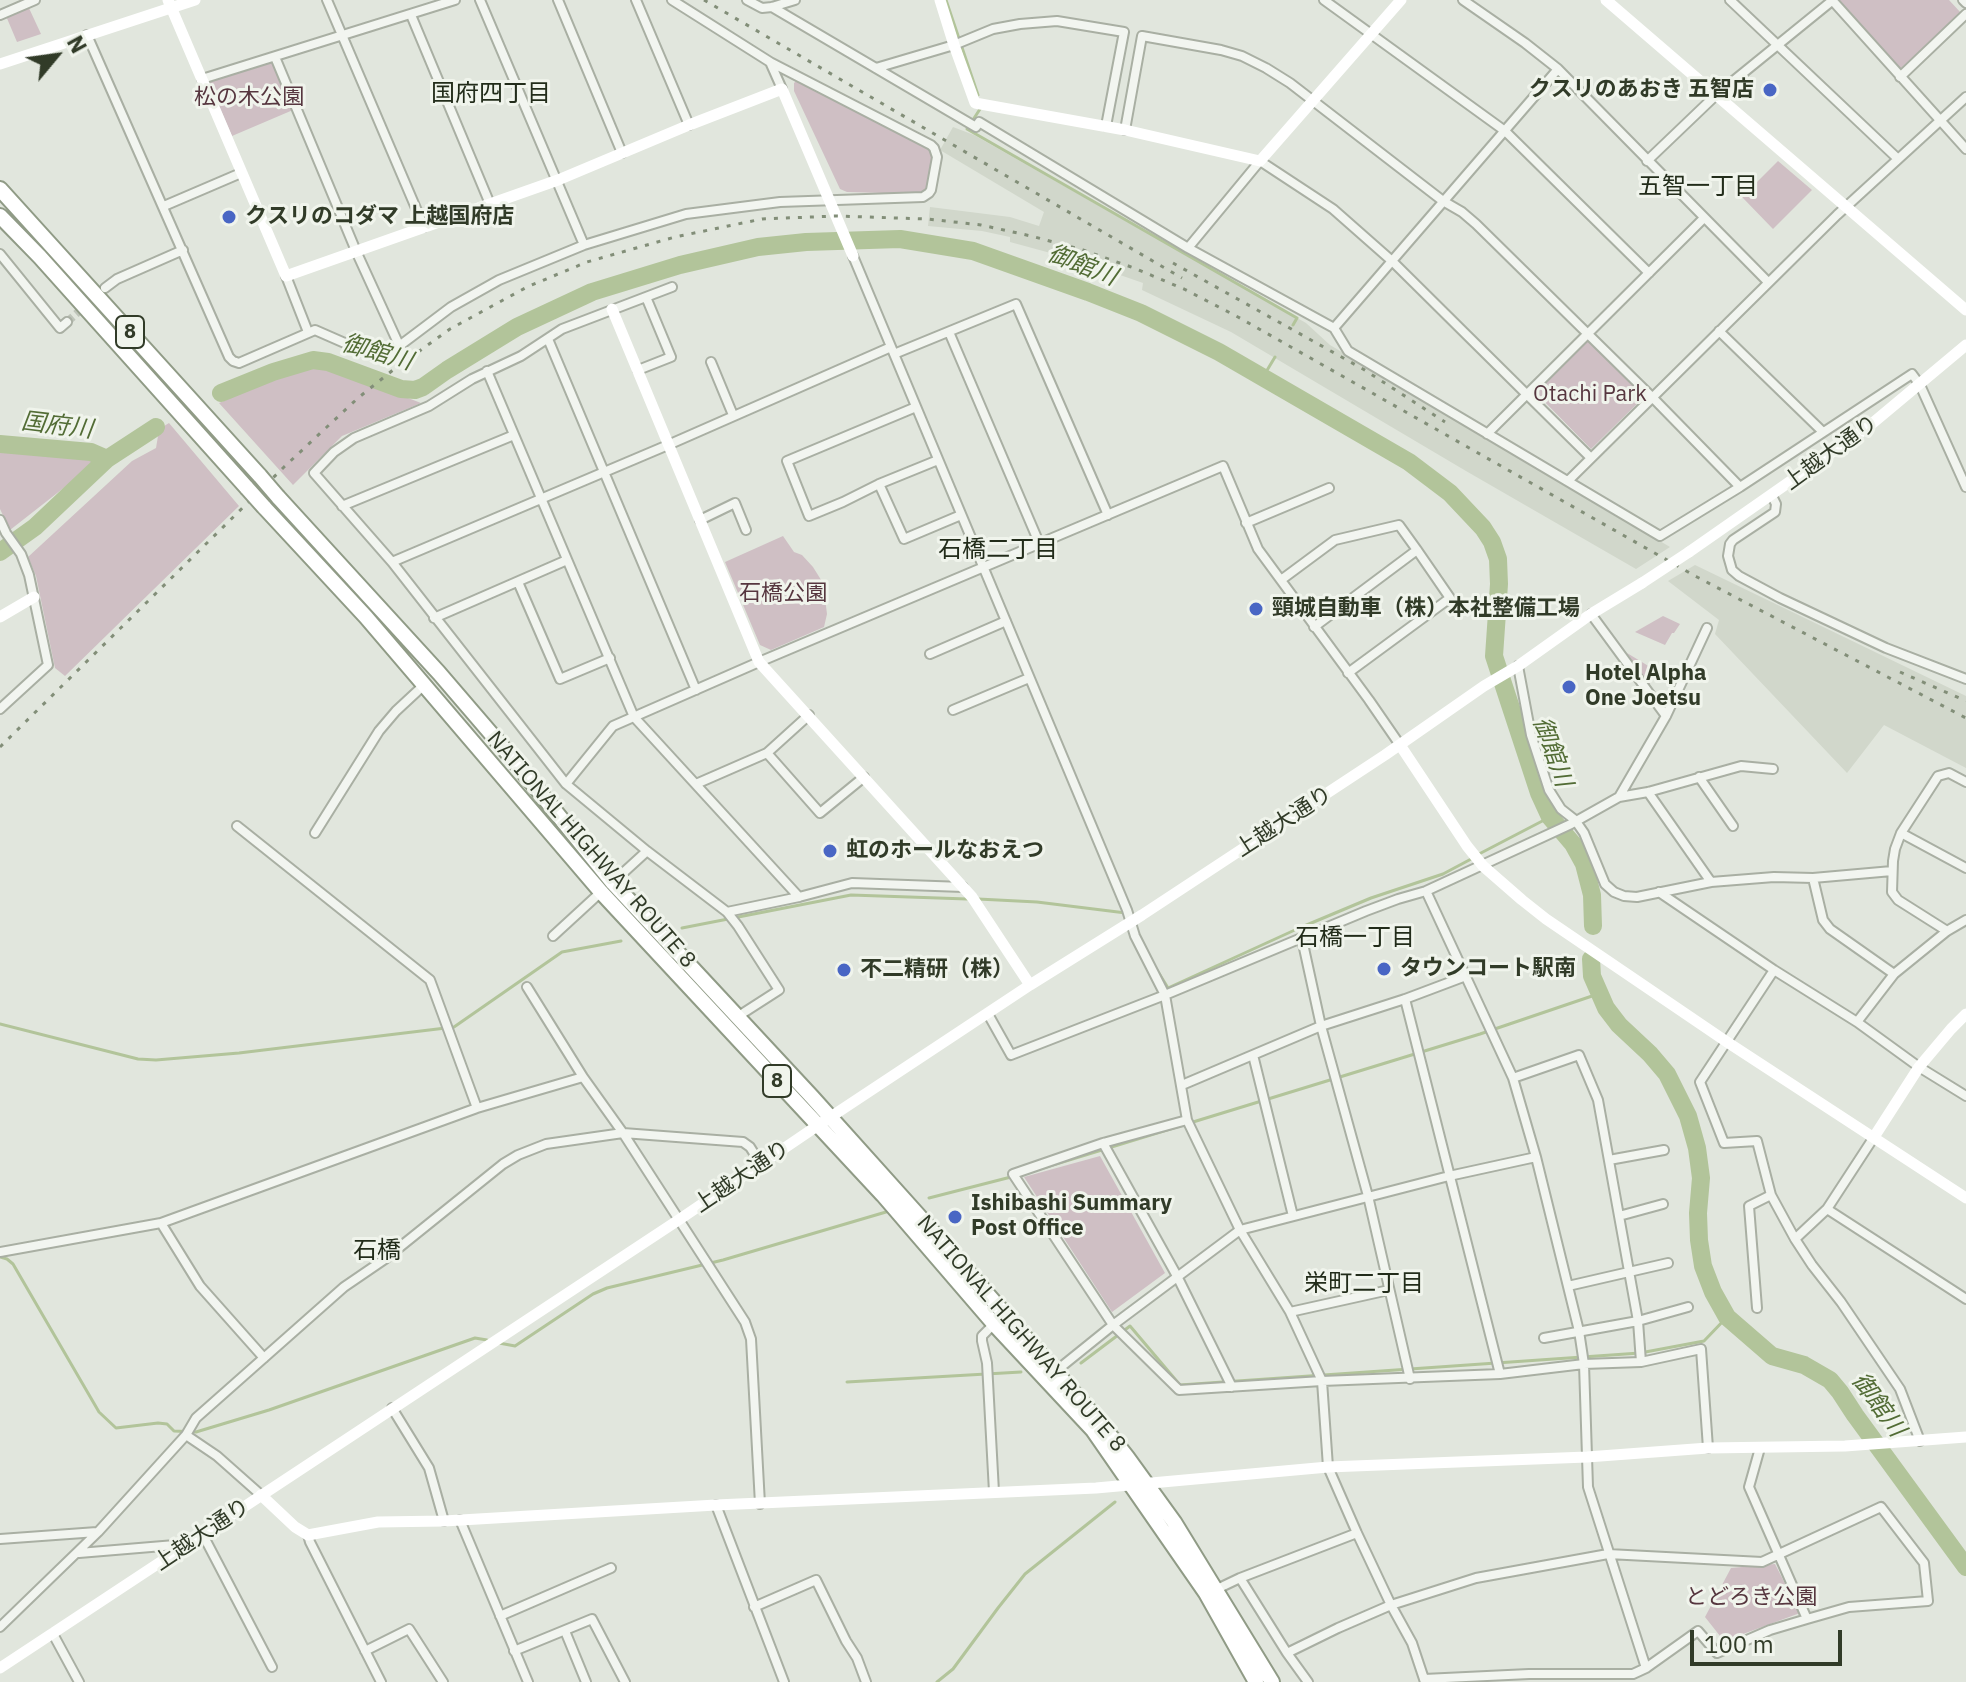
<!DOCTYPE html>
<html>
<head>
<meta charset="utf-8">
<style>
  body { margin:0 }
  #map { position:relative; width:1966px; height:1682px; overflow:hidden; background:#e1e6dd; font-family:"IBM Plex Sans",sans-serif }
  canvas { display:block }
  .north { position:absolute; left:16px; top:16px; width:80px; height:80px; -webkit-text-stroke:6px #f0f4ec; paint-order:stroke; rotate:61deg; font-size:22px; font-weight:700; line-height:32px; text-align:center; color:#313b28 }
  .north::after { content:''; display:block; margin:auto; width:28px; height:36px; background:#313b28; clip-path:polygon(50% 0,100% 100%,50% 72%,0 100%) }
  .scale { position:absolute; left:1690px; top:1630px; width:152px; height:36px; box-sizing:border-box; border:4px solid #313b28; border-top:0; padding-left:10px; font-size:24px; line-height:28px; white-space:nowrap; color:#313b28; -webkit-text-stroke:6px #f0f4ec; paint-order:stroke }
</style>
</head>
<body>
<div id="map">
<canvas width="1966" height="1682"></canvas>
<div class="north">N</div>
<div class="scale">100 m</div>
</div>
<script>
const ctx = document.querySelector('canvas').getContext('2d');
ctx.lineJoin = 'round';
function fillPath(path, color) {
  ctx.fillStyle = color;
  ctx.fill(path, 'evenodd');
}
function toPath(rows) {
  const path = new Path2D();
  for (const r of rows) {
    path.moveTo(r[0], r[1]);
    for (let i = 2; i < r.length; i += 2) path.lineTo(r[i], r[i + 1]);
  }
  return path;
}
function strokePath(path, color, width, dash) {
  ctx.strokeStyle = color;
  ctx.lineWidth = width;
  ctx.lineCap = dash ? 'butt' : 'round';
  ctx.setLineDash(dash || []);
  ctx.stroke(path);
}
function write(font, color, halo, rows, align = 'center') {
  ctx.font = font + ' "IBM Plex Sans","Noto Sans JP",sans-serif';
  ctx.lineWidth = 6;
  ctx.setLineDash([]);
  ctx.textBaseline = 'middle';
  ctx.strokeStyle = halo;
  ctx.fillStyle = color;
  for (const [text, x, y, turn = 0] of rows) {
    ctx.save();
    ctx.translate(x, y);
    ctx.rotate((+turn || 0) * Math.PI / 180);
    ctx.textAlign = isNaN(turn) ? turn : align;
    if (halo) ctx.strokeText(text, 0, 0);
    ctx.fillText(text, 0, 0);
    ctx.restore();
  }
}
fillPath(toPath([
  [953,127,974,135,1306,323,1330,345,1670,547,1636,569,1466,471,1231,332,1142,290,1143,283,1080,261,1010,242,1010,237,982,231,928,226,930,207,1010,217,1039,226,1044,212,940,150],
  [1695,565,1966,696,1966,768,1884,725,1847,773,1715,634,1719,620,1668,581]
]), '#d1d7cb');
fillPath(toPath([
  [1840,0,1949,0,1961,13,1959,17,1900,69,1838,2],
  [28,6,41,34,17,42,6,16],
  [272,62,293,110,232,136,209,82],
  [799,79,810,82,926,147,932,155,929,184,925,190,919,194,847,192,840,189,794,91,794,83],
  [1778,161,1812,190,1773,229,1742,197],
  [1589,340,1644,397,1591,449,1536,393],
  [310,366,333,369,421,403,342,436,293,485,219,403,273,379],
  [169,423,239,506,65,676,55,668,36,576,28,557,132,461,156,448,158,436,156,431],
  [0,450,82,454,89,456,93,460,93,465,10,530,0,509],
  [783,536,794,552,802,555,813,567,823,583,827,614,824,627,771,650,760,645,725,562],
  [1663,616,1680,624,1674,633,1672,633,1665,645,1635,632],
  [1627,653,1655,670,1649,686],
  [1100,1156,1165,1273,1112,1312,1024,1177],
  [1775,1564,1800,1613,1724,1641,1705,1617,1731,1568]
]), '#cfbfc4');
strokePath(toPath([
  [946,0,978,95],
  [982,106,967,129,1297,318,1293,325],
  [1263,377,1275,357],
  [1479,854,1550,817],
  [978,899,1037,902,1126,913],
  [682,928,851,895,967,899],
  [1157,970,1168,988,1297,929,1371,898,1443,874,1473,858],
  [0,1024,138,1059,156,1060,239,1053,454,1027,562,952,621,941],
  [1030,1172,1480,1034,1598,994],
  [929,1198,1011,1177],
  [0,1257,7,1259,13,1264,99,1412,116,1428,158,1423,167,1424,174,1431,196,1432,269,1410,475,1338,487,1340],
  [499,1343,515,1346,593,1294,607,1288,723,1260,886,1212],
  [1081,1363,1130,1326,1180,1385,1640,1353,1704,1341,1727,1317],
  [847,1382,1021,1372],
  [937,1682,953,1669,998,1608,1025,1574,1115,1502]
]), '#b2c49a', 3);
strokePath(toPath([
  [221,393,273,372,313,360,328,362,401,389,415,390,423,387,447,370,517,327,592,292,680,265,758,247,806,242,900,239,973,251,1088,292,1141,313,1219,352,1409,462,1450,493,1483,528,1492,542,1498,559,1499,584,1494,656,1539,793,1550,817,1573,844,1584,864,1592,895,1593,926],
  [0,444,91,452,107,459],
  [0,552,35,527,107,459,156,427],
  [1591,959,1592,976,1606,1008,1619,1025,1650,1054,1667,1074,1688,1116,1697,1148,1701,1178,1698,1213,1699,1240,1703,1266,1713,1292,1727,1317,1772,1356,1804,1365,1830,1380,1840,1392,1855,1415,1966,1567]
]), '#b2c49a', 18);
strokePath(toPath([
  [67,322,105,288]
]), '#bec4b9', 8, [8, 4]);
const street = toPath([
  [327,0,424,227],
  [480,0,584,245],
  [558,0,622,153],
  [636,0,689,125],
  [672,0,770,62,782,89],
  [747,0,762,8,772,7,795,0],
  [1324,0,1505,131,1649,273],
  [1463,0,1525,43,1558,69,1768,282],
  [1730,0,1897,158],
  [1832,0,1966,149],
  [1963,0,1966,3],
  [772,7,976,127,979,122,1188,248,1334,328,1348,351,1660,536,1740,487,1912,374,1920,385,1966,487],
  [0,15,35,0],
  [411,15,490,204],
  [87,35,229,357,233,361,239,363,315,330,372,355,380,357,386,356,451,307,499,280,584,245,686,214,780,202,923,197,929,193,931,190,937,157,934,148,931,145,770,62],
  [275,57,356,251,399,345],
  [876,68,954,45,993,29,1020,24,1057,21,1124,32,1106,126],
  [1900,77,1966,14],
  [202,79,455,0],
  [1125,130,1142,36,1221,50,1242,56,1266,68,1290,83,1443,201,1462,212,1476,224,1652,397,1740,487],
  [1647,161,1716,95,1833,0],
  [164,206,241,173],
  [1188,248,1260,161,1333,209,1392,261,1591,458],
  [0,254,60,328,67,322],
  [853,256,1127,910,1135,936,1165,995,1187,1120,1240,1230,1290,1312,1322,1381,1328,1467,1357,1533,1391,1605,1412,1643,1425,1682],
  [286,276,308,332],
  [672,287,562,329,521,356,472,379,429,406,354,438,334,452,314,473,392,562,566,784,647,851,727,912,738,926,779,990,737,1017],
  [105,288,117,279,183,250],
  [1334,328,1558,69],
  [1719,331,1823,432],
  [949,332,1040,545],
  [548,339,696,690],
  [894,354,1016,304,1108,515],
  [711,362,733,415],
  [638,370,671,357,646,297],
  [487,371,634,717,799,897],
  [916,407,787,461,809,516,843,502,879,484,938,460],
  [1487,434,1704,218],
  [1568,481,1837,215,1966,97],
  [879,484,904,539,961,515],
  [1772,496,1776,504,1775,512,1733,540,1730,544,1728,556,1732,570,1739,576,1780,598,1886,648,1966,679],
  [342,506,514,435],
  [0,520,6,533,21,554,29,575,48,665,0,709],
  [700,520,735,503,746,530],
  [1246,523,1329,488],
  [392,562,668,445,891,347],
  [1281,580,1335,540,1399,525,1417,550,1450,598,1348,673],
  [518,582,560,679,610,658],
  [1591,614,1666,716],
  [434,618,567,560],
  [1314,627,1417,550],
  [930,654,1006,621],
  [1518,666,1531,735,1549,790,1561,809,1575,820,1584,833,1605,884,1614,892,1624,896,1637,897,1711,882,1774,877,1813,878,1892,871],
  [953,710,1029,678],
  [767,753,820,813,864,777],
  [1699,777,1733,826],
  [566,784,613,726,759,662,1223,466,1258,549,1369,700,1400,745],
  [696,784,767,753,809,715],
  [1648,792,1711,882],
  [1619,797,1648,792,1741,766,1773,769],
  [237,826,430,980,477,1108],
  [315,833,379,731,396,711,424,685],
  [1901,833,1966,868],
  [1813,878,1823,920,1830,929,1894,974],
  [612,883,647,851],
  [1426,891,1513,1078,1536,1157,1579,1331,1584,1364,1588,1487,1646,1668],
  [1659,892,1774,970,1857,1022,1919,1067,1966,1096],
  [727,912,799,897,852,883,963,887],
  [1947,931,1898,900,1892,892,1893,861,1895,849,1901,833,1938,776,1949,773,1966,782],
  [553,936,602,891],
  [1302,939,1321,1026,1368,1196,1410,1379],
  [1774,970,1700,1082,1724,1143,1757,1141,1771,1195,1795,1239,1812,1265,1841,1302,1900,1389,1920,1441],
  [527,987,583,1077,623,1133,745,1322,751,1339,760,1504],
  [1405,999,1500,1374],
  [988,1014,1011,1055,1165,995,1366,911,1398,899,1426,891,1571,824,1619,797,1666,716,1707,628],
  [1857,1022,1894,974,1947,931,1966,920],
  [1253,1055,1293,1216],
  [1513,1078,1579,1055,1598,1100,1638,1321,1641,1362],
  [1182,1085,1321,1026,1405,999,1466,976],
  [1187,1120,1103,1143,1013,1174,1113,1325,1179,1390,1322,1381,1500,1374,1584,1364,1641,1362,1701,1349,1708,1448],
  [1103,1143,1177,1276,1232,1387],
  [1609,1160,1664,1150],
  [1827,1209,1966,1299],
  [1619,1216,1663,1204],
  [161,1223,200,1286,264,1358],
  [1795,1239,1827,1209,1874,1137],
  [0,1252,161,1223,477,1108,583,1077],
  [1568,1286,1668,1263],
  [1757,1308,1749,1206,1771,1195],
  [1290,1312,1389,1290],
  [1544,1338,1638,1321,1688,1307],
  [1056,1371,1113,1325,1240,1230,1449,1176,1536,1157],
  [392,1408,429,1468,444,1521],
  [186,1435,217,1456,261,1495],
  [994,1492,987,1363,982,1341,982,1336,994,1324],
  [716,1505,784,1682],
  [460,1520,528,1682],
  [203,1535,272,1667],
  [308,1535,310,1542,381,1682],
  [0,1539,97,1532],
  [79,1553,187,1544],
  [1240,1578,1357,1533],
  [1217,1589,1240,1578,1287,1653,1338,1628,1391,1605,1476,1578,1608,1554,1762,1562,1881,1507,1924,1563,1928,1601,1849,1607,1807,1619],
  [754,1607,816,1580,846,1641,857,1658,866,1682],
  [500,1616,611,1568],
  [0,1627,98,1532,186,1435,196,1418,344,1287,385,1259,503,1164,518,1155,546,1144,623,1133,743,1142,750,1147,760,1163],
  [565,1631,586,1682],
  [53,1634,79,1682],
  [365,1651,409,1629,443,1682],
  [514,1651,592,1619,625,1682],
  [1287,1653,1308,1682],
  [1424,1679,1529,1674,1633,1674,1646,1668,1698,1631,1717,1653,1770,1630,1807,1619,1749,1487,1760,1448]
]);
const highway = toPath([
  [0,189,260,476],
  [0,216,40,257,247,488],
  [278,497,439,673,512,758,613,883,812,1097,918,1215,1101,1424,1127,1457,1174,1522,1272,1682],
  [264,507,366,617,601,892,883,1195,994,1324,1093,1430,1206,1593,1256,1682]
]);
strokePath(street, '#a9afa3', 12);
strokePath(highway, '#909b86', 18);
strokePath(street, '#f2f5f0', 8);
strokePath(toPath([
  [168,0,286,276,558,180,689,125,782,89,853,256],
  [940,0,954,45,975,103,1125,130,1260,161,1401,0],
  [1606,0,1966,310],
  [0,64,195,0],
  [612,309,759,662,972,897,1030,985],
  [1689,552,1868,427,1966,345],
  [0,617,34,597],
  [1400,745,1467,846,1483,866,1522,900,1546,919,1727,1042,1966,1198],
  [1874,1137,1919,1067,1951,1029,1966,1014],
  [261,1495,295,1527,308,1535,378,1522,444,1521,716,1505,1096,1488,1328,1467,1587,1457,1708,1448,1845,1446,1966,1437],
  [0,1668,680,1219,817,1126,1030,985,1142,915,1385,755,1484,686,1518,666,1591,614,1642,583]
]), '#fff', 11);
strokePath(highway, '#fff', 14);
strokePath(toPath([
  [704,0,1182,278],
  [1173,263,1363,369,1445,422],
  [1900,672,1966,701],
  [0,747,284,467,358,398,393,370,450,329,527,287,587,262,675,237,762,219,836,216,928,219,981,225,1031,236,1083,250,1134,268,1184,289,1238,317,1697,577,1966,718]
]), '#828e78', 3, [4, 8]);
const highwayBridge = toPath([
  [260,476,278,497],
  [247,488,264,507]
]);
strokePath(highwayBridge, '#909b86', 18, []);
strokePath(toPath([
  [1642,583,1689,552]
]), '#fff', 11);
strokePath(highwayBridge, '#fff', 14);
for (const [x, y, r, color] of [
  [1770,90,8,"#4966c4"],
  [229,217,8,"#4966c4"],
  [1256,609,8,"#4966c4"],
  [1569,687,8,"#4966c4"],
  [830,851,8,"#4966c4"],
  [1384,969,8,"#4966c4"],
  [844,970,8,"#4966c4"],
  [955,1217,8,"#4966c4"]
]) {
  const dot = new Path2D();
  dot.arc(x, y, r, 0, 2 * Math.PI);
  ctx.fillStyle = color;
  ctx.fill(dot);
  strokePath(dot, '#f0f4ec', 3);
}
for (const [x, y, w] of [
  [130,332,28],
  [777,1081,28]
]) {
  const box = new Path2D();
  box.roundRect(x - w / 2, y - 16, w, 32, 6);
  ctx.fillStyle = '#f0f4ec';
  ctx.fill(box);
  strokePath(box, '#313b28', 2);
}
write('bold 20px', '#313b28', null, [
  ["8",130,332],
  ["8",777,1081]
]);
write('bold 22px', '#313b28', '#f0f4ec', [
  ["クスリのあおき 五智店",1754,90,"right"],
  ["クスリのコダマ 上越国府店",245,217],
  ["頸城自動車（株）本社整備工場",1272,609],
  ["Hotel Alpha",1585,674],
  ["One Joetsu",1585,699],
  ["虹のホールなおえつ",846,851],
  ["タウンコート駅南",1400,969],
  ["不二精研（株）",860,970],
  ["Ishibashi Summary",971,1204],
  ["Post Office",971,1229]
], 'left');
write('22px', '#56363f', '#f0f4ec', [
  ["松の木公園",249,98],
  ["Otachi Park",1590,395],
  ["石橋公園",783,594],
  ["とどろき公園",1751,1598]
]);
write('22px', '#313b28', '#f0f4ec', [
  ["上越大通り",1831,453,-36],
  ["上越大通り",1284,822,-33],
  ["NATIONAL HIGHWAY ROUTE 8",591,850,49],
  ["上越大通り",742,1177,-34],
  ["NATIONAL HIGHWAY ROUTE 8",1021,1334,49],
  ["上越大通り",202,1535,-34]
]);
write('24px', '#222c1a', '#f0f4ec', [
  ["国府四丁目",491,94],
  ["五智一丁目",1698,187],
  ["石橋二丁目",998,550],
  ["石橋一丁目",1355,938],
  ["石橋",377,1251],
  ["栄町二丁目",1364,1284]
]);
write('italic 24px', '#526c35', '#f0f4ec', [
  ["御館川",1082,266,21],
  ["御館川",377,353,16],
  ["国府川",57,426,7],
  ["御館川",1552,752,70],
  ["御館川",1878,1405,54]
]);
</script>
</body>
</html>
